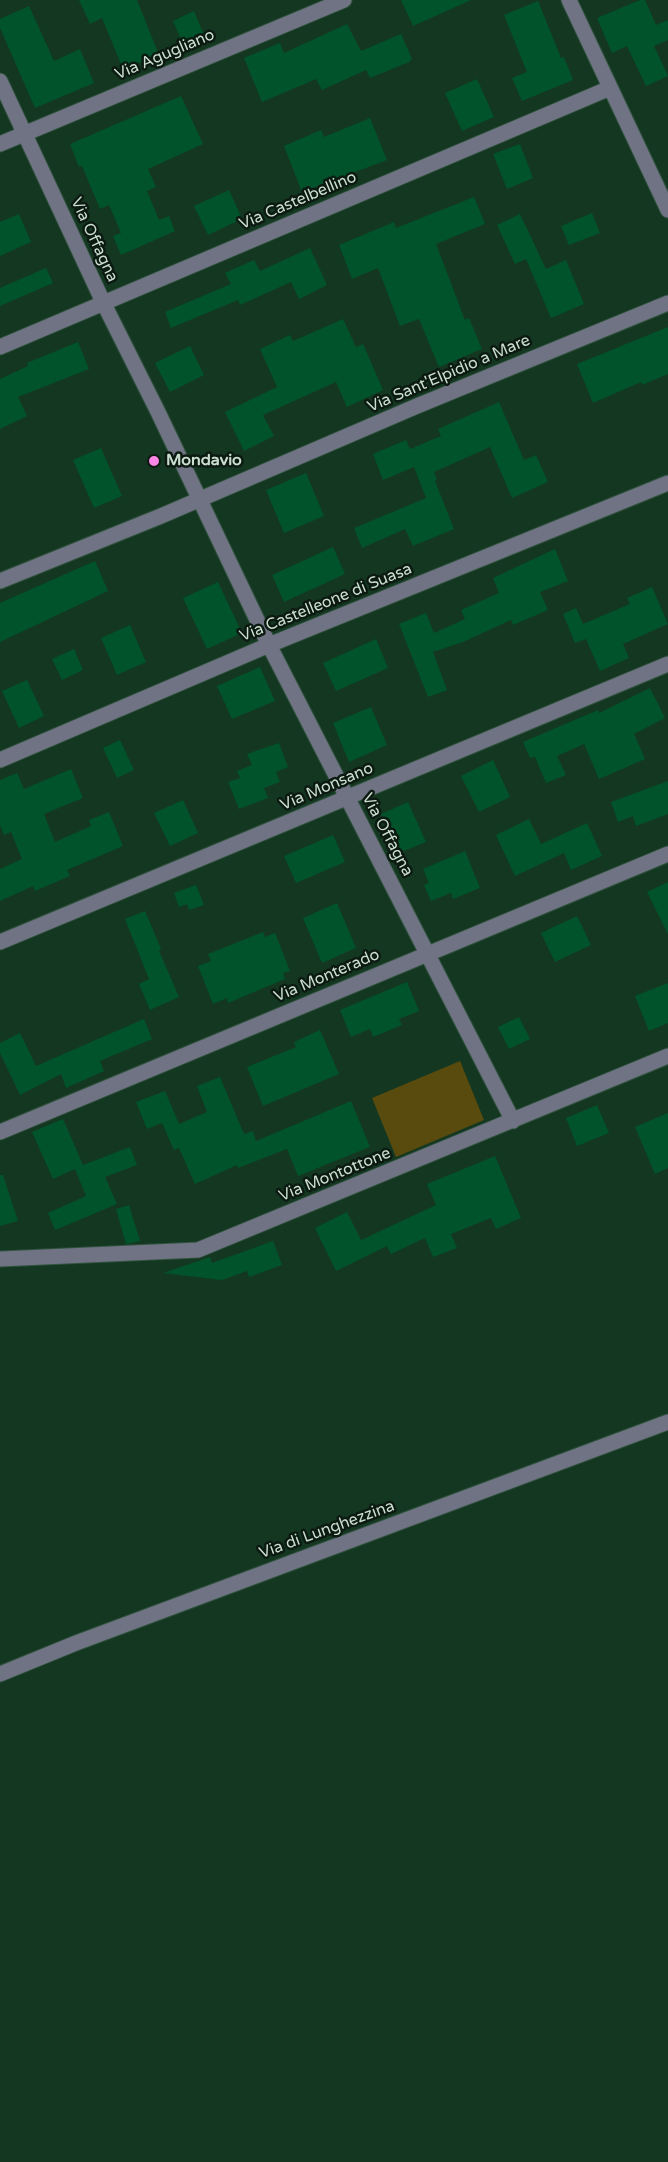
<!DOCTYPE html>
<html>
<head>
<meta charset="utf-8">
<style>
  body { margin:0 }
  canvas { display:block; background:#133721 }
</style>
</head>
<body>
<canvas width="668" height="2162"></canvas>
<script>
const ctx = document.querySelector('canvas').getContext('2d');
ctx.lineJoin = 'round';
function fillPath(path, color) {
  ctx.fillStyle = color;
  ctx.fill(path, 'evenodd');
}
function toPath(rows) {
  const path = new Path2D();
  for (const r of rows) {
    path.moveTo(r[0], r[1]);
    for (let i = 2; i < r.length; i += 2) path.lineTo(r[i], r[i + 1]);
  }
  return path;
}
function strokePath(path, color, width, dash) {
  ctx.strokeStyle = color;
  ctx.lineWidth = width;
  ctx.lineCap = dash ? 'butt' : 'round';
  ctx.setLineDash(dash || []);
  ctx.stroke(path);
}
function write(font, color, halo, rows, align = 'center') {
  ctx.font = font + ' "Varela Round",sans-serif';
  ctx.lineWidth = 5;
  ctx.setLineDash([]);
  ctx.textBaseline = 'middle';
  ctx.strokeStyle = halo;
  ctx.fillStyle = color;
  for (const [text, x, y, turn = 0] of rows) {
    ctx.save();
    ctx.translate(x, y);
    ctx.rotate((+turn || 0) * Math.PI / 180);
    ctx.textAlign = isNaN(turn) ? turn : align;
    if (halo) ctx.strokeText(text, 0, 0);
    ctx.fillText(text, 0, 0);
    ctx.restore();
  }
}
fillPath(toPath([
  [460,1061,484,1120,396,1157,372,1098]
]), '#594a0e');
fillPath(toPath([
  [79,0,137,0,159,55,123,69,102,18,90,24],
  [401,0,471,0,413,26],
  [640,0,645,0,656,25,668,20,668,40,654,46,668,76,646,86,627,46,612,53,597,18],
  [538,1,561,58,564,57,573,80,522,101,512,78,527,72,504,15],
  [29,6,54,61,80,49,94,83,35,108,0,28,0,19],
  [194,11,204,35,183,44,173,21],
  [347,24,361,51,401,34,412,59,409,62,370,78,366,70,322,90,316,79,262,102,244,58,280,43,284,53],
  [477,79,494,117,462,131,445,93],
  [181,96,203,144,148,169,156,187,147,191,159,220,169,216,175,231,121,255,113,236,121,233,109,205,100,209,82,166,79,167,70,144],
  [370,118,387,160,302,192,284,146,321,130,324,137],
  [520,144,533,178,507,189,493,154],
  [229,190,242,219,208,235,194,206],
  [474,197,485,224,436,244,465,320,469,318,482,349,439,367,419,319,400,326,378,268,352,279,339,245,394,222,396,228],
  [592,213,600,233,569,245,561,226],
  [19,214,31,242,0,256,0,222],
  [520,214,546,269,566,260,584,304,551,318,526,259,515,264,497,225],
  [310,248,327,285,299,299,291,282,240,305,238,300,171,328,165,312,231,284,225,273,254,260,260,271],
  [46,268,53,283,0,306,0,288],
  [343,319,356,347,363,344,383,390,347,407,336,382,263,415,274,436,244,451,225,412,277,387,260,349,290,335,293,341],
  [668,327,668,374,642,385,641,382,593,403,577,364],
  [78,342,89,369,18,397,27,416,0,429,0,379,28,366,27,363],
  [190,346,204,375,170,392,155,363],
  [499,402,524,460,536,455,548,482,512,498,490,447,434,472,437,480,435,481,454,529,413,546,405,529,362,548,354,528,426,498,414,467,383,480,373,454,406,440,410,449,441,436,438,429],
  [101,448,122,496,94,508,73,460],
  [306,473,324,516,284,533,266,490],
  [333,547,345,574,284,602,272,575],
  [555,549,568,581,540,592,548,610,513,625,511,620,463,642,433,652,447,690,428,697,399,624,426,613,434,633,465,619,461,610,499,593,493,578],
  [95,561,108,591,0,642,0,603],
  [218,582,242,633,207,649,183,598],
  [652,587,668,624,623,644,629,658,600,671,586,639,575,643,563,614,576,608,583,624,630,604,627,598],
  [130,625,146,662,117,675,101,638],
  [376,639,388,668,336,691,323,663],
  [74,649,83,670,62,680,52,659],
  [260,667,275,701,232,719,217,686],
  [27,680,44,716,19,728,2,691],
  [650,688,665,718,634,734,645,759,599,779,584,744,557,756,566,775,546,783,535,757,530,758,523,742,598,710,599,713],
  [371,707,387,745,349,762,333,723],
  [120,740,134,770,117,778,103,748],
  [279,743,288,767,276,772,280,782,264,788,268,798,239,809,228,782,240,778,237,771,252,765,247,754],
  [493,760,510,797,479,812,461,776],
  [71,769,83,798,44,814,55,842,91,826,89,820,109,812,123,846,67,870,70,876,35,891,33,886,0,901,0,869,22,859,11,832,4,835,0,825,0,780,17,773,24,789],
  [668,781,668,814,636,826,633,816,618,822,611,802],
  [183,800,198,833,170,846,154,813],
  [408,802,426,842,394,855,386,837,390,835,381,814],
  [529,819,541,844,587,823,602,856,571,870,564,853,515,876,496,835],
  [333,835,345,862,296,883,284,856],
  [465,851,480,888,453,899,451,893,431,901,424,885,429,883,423,869],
  [668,882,668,934,647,892],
  [196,885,204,905,189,910,187,904,179,907,174,893],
  [337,903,356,948,322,963,303,918],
  [145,911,161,949,159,951,179,997,150,1010,139,984,149,979,125,919],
  [577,916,591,945,555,962,541,933],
  [263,932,265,937,275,933,290,971,283,973,285,979,228,1003,227,998,213,1004,198,966,211,961,208,954],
  [407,982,419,1011,399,1019,402,1025,373,1037,370,1029,351,1037,340,1010],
  [668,983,668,1023,649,1031,635,996],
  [519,1017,530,1039,509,1049,498,1027],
  [144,1019,152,1039,100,1061,104,1071,66,1088,61,1074,20,1095,0,1053,0,1043,20,1033,36,1066],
  [320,1030,339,1074,263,1106,247,1067,296,1047,294,1042],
  [220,1077,244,1134,253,1131,256,1141,351,1101,370,1147,298,1176,287,1149,238,1168,237,1165,195,1184,179,1148,174,1150,162,1123,147,1129,136,1102,165,1091,179,1124,207,1112,197,1086],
  [597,1105,609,1133,577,1146,566,1118],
  [668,1113,668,1168,655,1174,635,1127],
  [63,1119,83,1165,130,1147,137,1165,105,1177,117,1204,55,1230,48,1213,86,1196,75,1169,53,1179,32,1132],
  [495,1156,521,1218,496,1229,491,1218,451,1234,457,1248,433,1257,425,1238,391,1254,387,1246,336,1271,315,1228,347,1212,361,1240,436,1205,427,1184],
  [0,1175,3,1175,18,1221,0,1226],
  [129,1205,140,1241,126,1244,116,1209],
  [273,1241,282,1265,249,1277,247,1271,222,1280,163,1273,210,1257,212,1263]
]), '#00532a');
const minor = toPath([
  [569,0,668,210],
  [0,81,104,304,158,412,269,645,513,1121],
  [0,144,344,0],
  [0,347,610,88],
  [0,581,161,516,417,406,668,303],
  [0,760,269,645,668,483],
  [0,942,668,664],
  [0,1132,668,854],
  [0,1259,198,1250,668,1056],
  [0,1674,76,1643,668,1422]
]);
strokePath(minor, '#30523d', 17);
strokePath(minor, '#6f7384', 15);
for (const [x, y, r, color] of [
  [154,461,6,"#fa87e6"]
]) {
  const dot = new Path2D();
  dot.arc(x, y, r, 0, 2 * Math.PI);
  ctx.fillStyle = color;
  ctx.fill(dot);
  strokePath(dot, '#0c1a11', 2);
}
write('16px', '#cbdfd0', '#0c1a11', [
  ["Via Agugliano",165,55,-23],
  ["Via Castelbellino",298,201,-23],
  ["Via Offagna",94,240,65],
  ["Via Sant'Elpidio a Mare",449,374,-23],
  ["Via Castelleone di Suasa",326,603,-22],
  ["Via Monsano",327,787,-23],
  ["Via Offagna",387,835,62],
  ["Via Monterado",327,976,-23],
  ["Via Montottone",335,1175,-22],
  ["Via di Lunghezzina",327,1530,-20]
]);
write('bold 16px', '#cbdfd0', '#0c1a11', [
  ["Mondavio",166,461]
], 'left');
</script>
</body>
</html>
